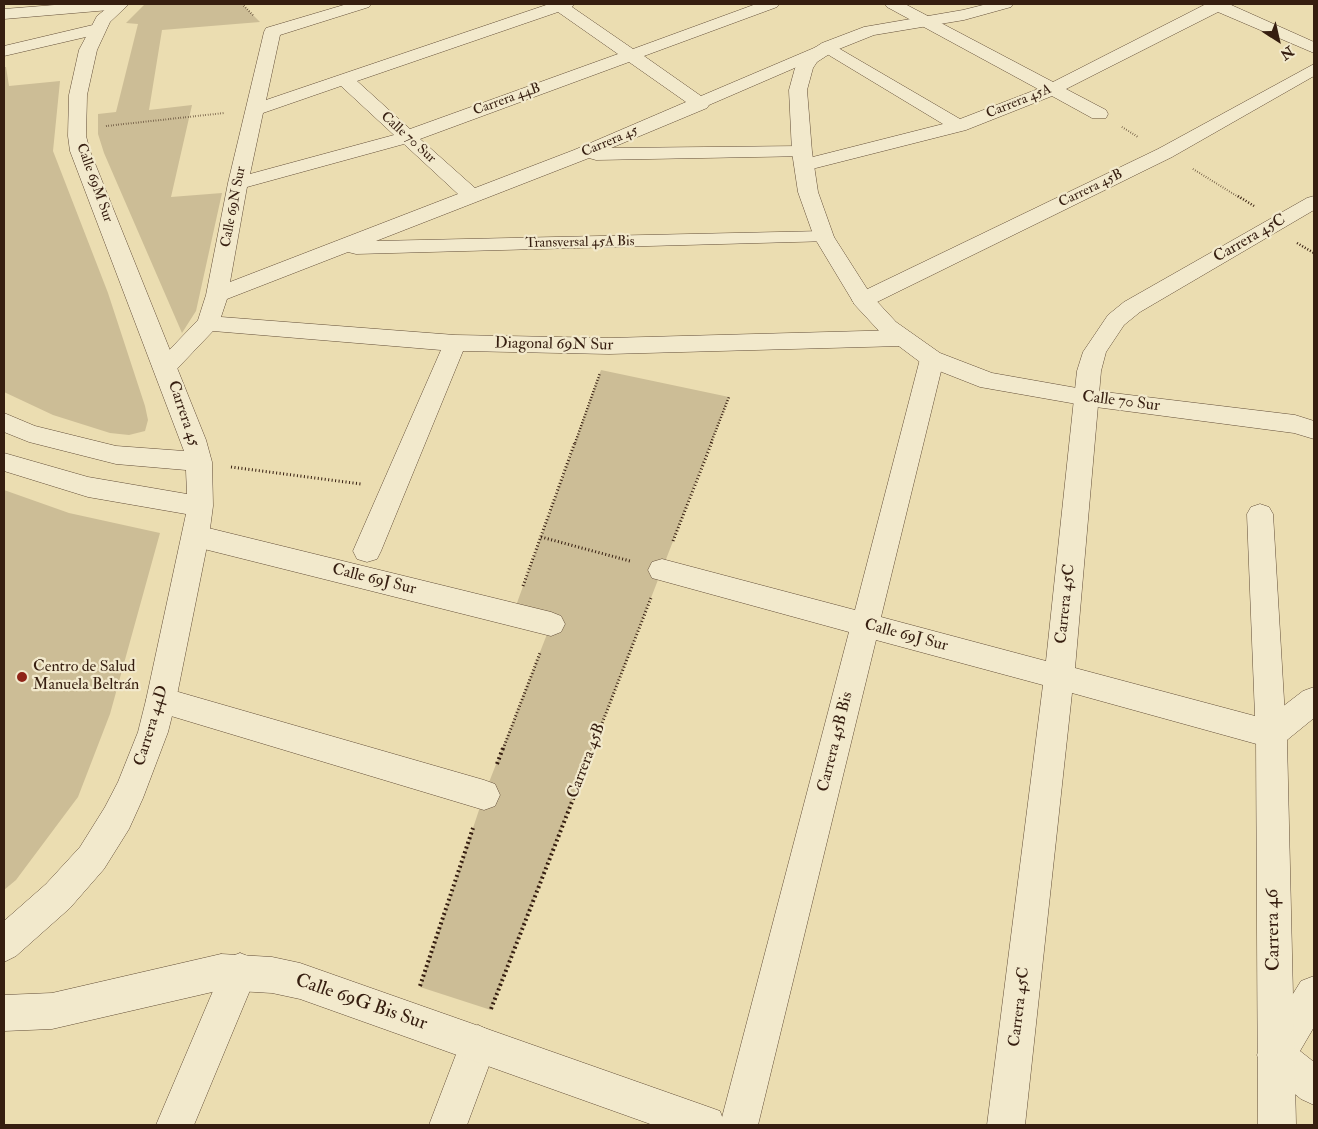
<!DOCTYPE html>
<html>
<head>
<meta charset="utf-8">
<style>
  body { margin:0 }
  #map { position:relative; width:1318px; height:1129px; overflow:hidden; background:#ebddb1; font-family:"IM FELL Double Pica",serif }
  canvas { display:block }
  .frame { position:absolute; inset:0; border:5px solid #361e10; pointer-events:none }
  .north { position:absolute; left:1253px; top:15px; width:50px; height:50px; -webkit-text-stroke:4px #f2e9cc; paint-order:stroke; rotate:145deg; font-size:14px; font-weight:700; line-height:20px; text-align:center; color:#361e10 }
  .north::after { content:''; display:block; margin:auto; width:18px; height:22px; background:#361e10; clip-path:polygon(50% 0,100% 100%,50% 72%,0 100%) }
</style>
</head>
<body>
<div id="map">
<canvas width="1318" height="1129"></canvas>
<div class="frame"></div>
<div class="north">N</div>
</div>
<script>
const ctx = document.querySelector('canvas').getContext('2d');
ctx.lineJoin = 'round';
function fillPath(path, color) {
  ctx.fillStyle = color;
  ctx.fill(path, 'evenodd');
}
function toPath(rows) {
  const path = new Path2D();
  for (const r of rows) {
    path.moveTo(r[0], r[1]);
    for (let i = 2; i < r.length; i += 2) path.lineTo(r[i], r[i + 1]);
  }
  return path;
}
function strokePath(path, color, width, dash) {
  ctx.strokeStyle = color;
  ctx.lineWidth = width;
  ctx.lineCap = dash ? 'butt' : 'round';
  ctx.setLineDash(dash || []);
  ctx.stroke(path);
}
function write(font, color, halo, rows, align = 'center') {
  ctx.font = font + ' "IM FELL Double Pica",serif';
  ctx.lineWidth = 4.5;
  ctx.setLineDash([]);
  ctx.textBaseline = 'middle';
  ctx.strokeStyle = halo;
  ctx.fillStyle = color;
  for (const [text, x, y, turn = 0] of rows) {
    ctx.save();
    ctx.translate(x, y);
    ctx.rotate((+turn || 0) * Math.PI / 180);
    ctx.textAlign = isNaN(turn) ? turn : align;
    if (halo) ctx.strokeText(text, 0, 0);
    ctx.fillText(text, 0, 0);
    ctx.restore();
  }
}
fillPath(toPath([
  [145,4,242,4,260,22,162,30,149,110,192,105,171,197,222,193,196,311,182,333,104,153,98,134,98,114,116,112,138,24,126,23],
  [4,67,6,67,9,86,60,81,53,151,108,293,145,406,148,420,145,431,129,435,110,433,53,415,4,392],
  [601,370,729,397,491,1010,420,987,484,795,551,624,513,614],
  [4,490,69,513,160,533,110,714,78,797,16,880,4,890]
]), '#ccbd96');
const minor = toPath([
  [67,4,129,4,121,9,4,19,4,9,67,4],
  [347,4,371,4,369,7,280,35,266,100,549,4,574,4,572,7,633,49,756,4,779,4,777,7,644,56,701,96,828,42,960,119,1038,89,887,7,885,4,905,4,1053,82,1206,4,1229,4,1314,42,1314,53,1218,12,1066,89,1106,110,1108,114,1106,118,1092,118,1052,96,966,130,804,171,797,169,794,165,797,161,943,124,827,54,709,105,707,108,611,148,802,146,809,148,812,152,809,156,596,160,589,158,376,241,824,231,831,233,834,237,831,241,356,254,348,252,227,299,221,317,455,335,609,338,901,330,909,333,912,338,909,343,901,346,609,354,463,351,381,551,377,559,367,562,357,559,353,551,441,350,213,331,174,372,166,374,158,372,154,366,198,320,206,295,228,183,264,32,266,28,347,4],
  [558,12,618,54,410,129,357,81,558,12],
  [629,62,686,102,574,150,475,188,420,139,629,62],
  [341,86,394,135,250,174,263,113,341,86],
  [404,144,458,194,230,282,247,187,404,144],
  [97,24,103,25,105,29,103,33,4,56,4,46,97,24],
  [1314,64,1314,76,1172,157,871,305,863,307,855,305,852,300,855,295,1158,149,1314,64],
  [1314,196,1314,210,1140,312,1124,325,1106,352,1101,371,1075,668,1255,716,1247,514,1251,507,1260,504,1269,507,1273,514,1286,734,1282,744,1271,748,1072,693,1025,1125,987,1125,1043,685,876,640,758,1125,720,1125,849,632,652,578,648,570,652,562,662,559,855,610,920,359,924,353,932,351,940,353,944,359,881,617,1046,661,1077,371,1083,352,1108,315,1124,302,1307,198,1314,196],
  [196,525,551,612,561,616,565,624,561,632,551,636,196,547,186,543,183,536,186,529,196,525],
  [161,687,484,780,495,784,500,795,495,806,484,810,161,713,150,709,146,700,150,691,161,687],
  [240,953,253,958,258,971,194,1125,156,1125,227,958,240,953],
  [1314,976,1314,1027,1300,1051,1314,1062,1314,1105,1301,1099,1263,1068,1257,1055,1263,1042,1301,981,1314,976],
  [478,1025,491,1031,497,1044,467,1125,429,1125,465,1031,478,1025]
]);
const tertiary = toPath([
  [112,4,129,4,110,22,97,50,87,95,86,136,90,151,206,440,212,462,213,506,209,536,176,700,168,732,143,798,129,829,104,869,70,908,16,956,4,962,4,921,46,884,80,847,105,807,118,782,138,732,146,700,186,514,88,497,4,471,4,453,88,477,187,494,186,470,116,464,29,442,4,432,4,413,35,426,116,446,184,451,70,151,68,136,69,95,79,50,97,16,112,4],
  [987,4,1013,4,1011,7,964,20,874,35,834,51,817,62,813,68,807,90,812,152,818,192,834,237,871,295,896,322,940,353,992,373,1088,390,1295,415,1314,421,1314,439,1294,433,1088,406,980,387,924,365,880,332,855,305,814,237,798,192,792,152,789,90,795,68,805,54,822,43,864,27,963,10,987,4],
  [1314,687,1314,718,1287,740,1296,1125,1258,1125,1256,734,1260,724,1303,691,1314,687],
  [221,954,272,957,300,963,706,1106,720,1111,725,1125,653,1125,300,999,272,993,221,990,52,1029,4,1031,4,995,52,993,221,954]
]);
strokePath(minor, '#634e38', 1);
strokePath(tertiary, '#634e38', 1);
strokePath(toPath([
  [242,4,253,15],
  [106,126,224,113],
  [1122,127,1138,137],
  [1193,169,1240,198]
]), '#361e10', 2, [0.5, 2]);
strokePath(toPath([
  [1238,196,1254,206],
  [1297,243,1314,253],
  [575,443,600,373],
  [711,443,729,397]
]), '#361e10', 2.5, [1, 2]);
strokePath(toPath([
  [231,467,361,484],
  [541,537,630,561],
  [673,541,712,442],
  [523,586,575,442],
  [503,749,540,653],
  [592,749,651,598]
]), '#361e10', 3, [1, 2.5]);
strokePath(toPath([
  [497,764,503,748],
  [420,986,473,828],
  [491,1009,593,748]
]), '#361e10', 4, [2, 3]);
fillPath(minor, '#f2e9cc');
fillPath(tertiary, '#f2e9cc');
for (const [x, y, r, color] of [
  [22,677,6,"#8f2418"]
]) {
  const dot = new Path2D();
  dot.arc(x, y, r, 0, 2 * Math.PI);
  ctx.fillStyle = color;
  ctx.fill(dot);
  strokePath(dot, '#f2e9cc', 2);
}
write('14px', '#361e10', '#f2e9cc', [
  ["Carrera 44B",507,100,-20],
  ["Carrera 45A",1019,102,-22],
  ["Calle 70 Sur",408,138,42],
  ["Carrera 45",610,142,-23],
  ["Calle 69M Sur",94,183,70],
  ["Carrera 45B",1091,189,-26],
  ["Calle 69N Sur",234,207,-79],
  ["Transversal 45A Bis",580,243,-1]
]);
write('16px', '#361e10', '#f2e9cc', [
  ["Carrera 45C",1250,239,-30],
  ["Diagonal 69N Sur",554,345,1],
  ["Calle 70 Sur",1121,402,7],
  ["Carrera 45",183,414,71],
  ["Calle 69J Sur",374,580,14],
  ["Carrera 45C",1066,604,-84],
  ["Calle 69J Sur",906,636,15],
  ["Carrera 44D",152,726,-73],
  ["Carrera 45B Bis",836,742,-76],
  ["Carrera 45B",587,761,-69],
  ["Carrera 45C",1020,1007,-83]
]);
write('16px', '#361e10', '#f2e9cc', [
  ["Centro de Salud",33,668],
  ["Manuela Beltrán",33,686]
], 'left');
write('19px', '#361e10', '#f2e9cc', [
  ["Carrera 46",1274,930,-91],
  ["Calle 69G Bis Sur",361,1003,19]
]);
</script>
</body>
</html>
